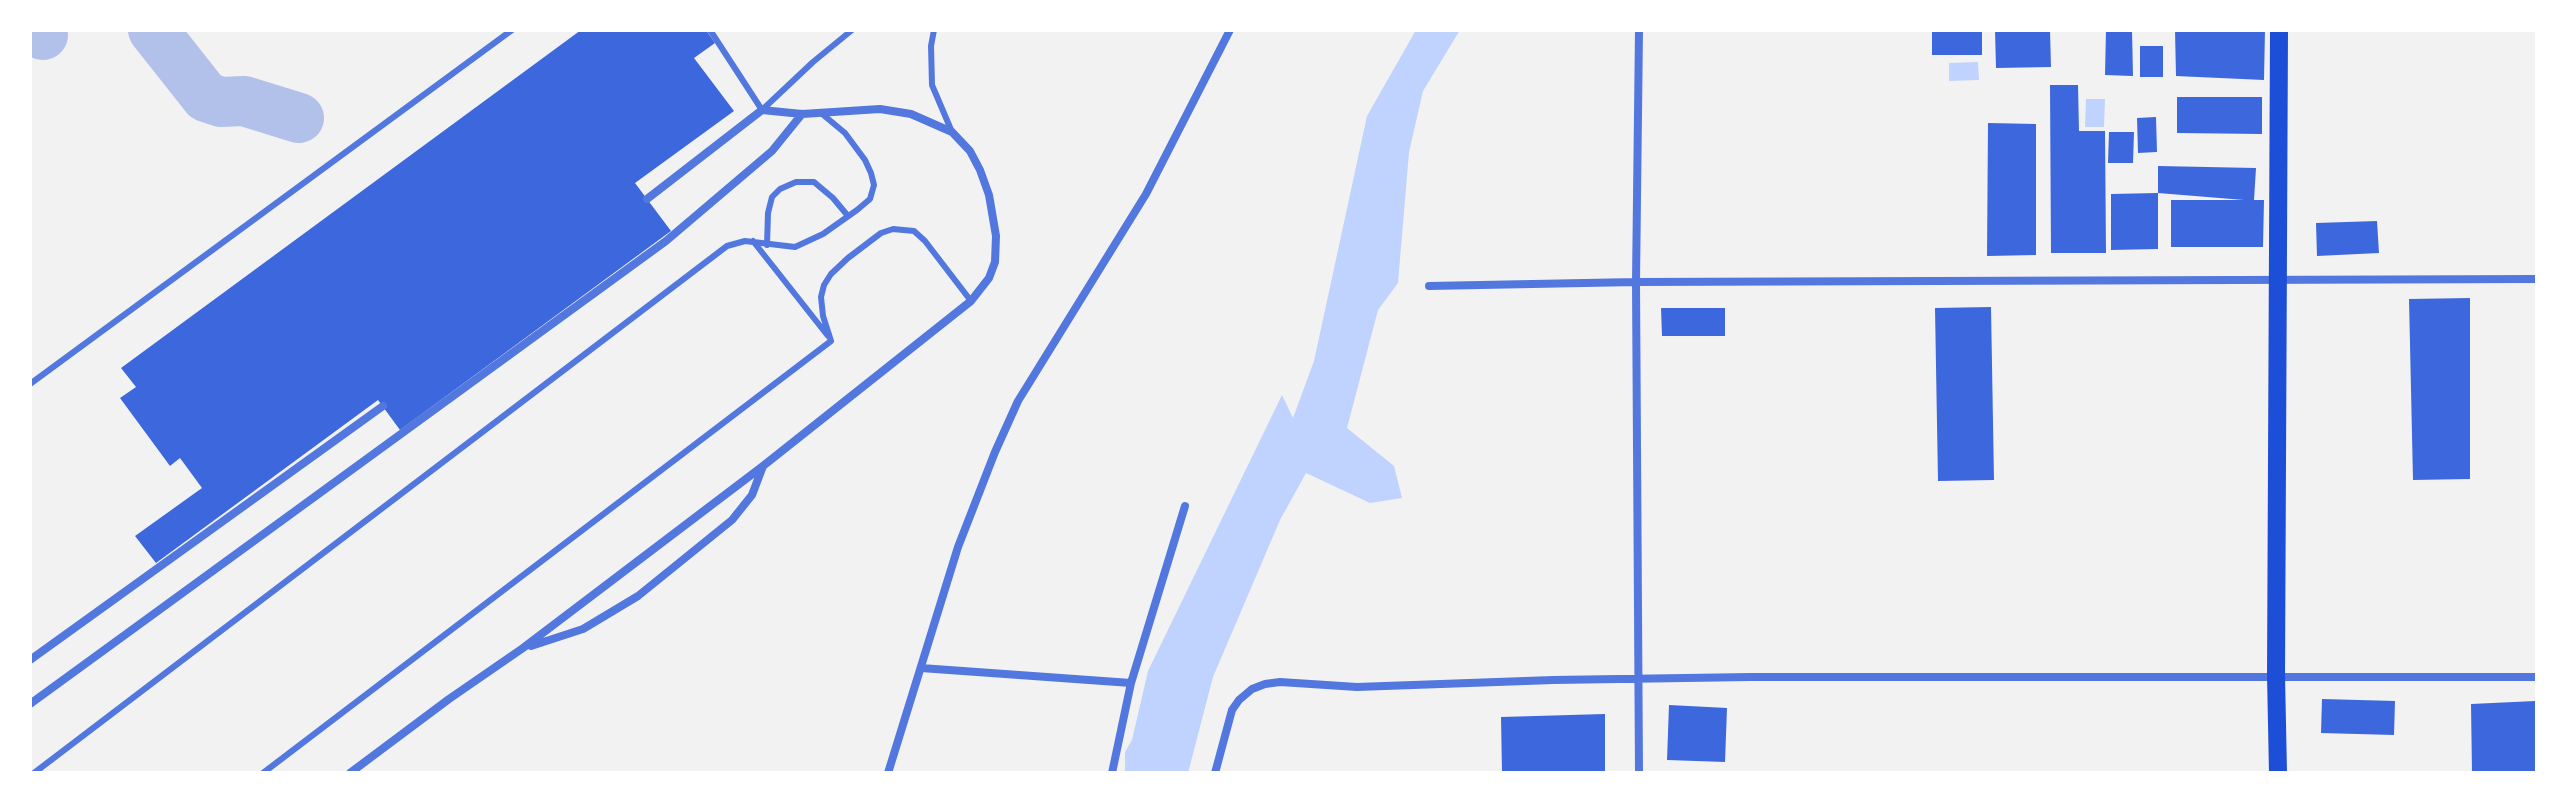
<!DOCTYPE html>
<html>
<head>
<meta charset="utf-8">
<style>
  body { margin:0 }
  #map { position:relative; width:2567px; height:803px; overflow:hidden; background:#f2f2f2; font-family:"DM Sans",sans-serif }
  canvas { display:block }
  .frame { position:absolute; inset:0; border:32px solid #fff; pointer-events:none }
</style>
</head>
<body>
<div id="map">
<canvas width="2567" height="803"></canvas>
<div class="frame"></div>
</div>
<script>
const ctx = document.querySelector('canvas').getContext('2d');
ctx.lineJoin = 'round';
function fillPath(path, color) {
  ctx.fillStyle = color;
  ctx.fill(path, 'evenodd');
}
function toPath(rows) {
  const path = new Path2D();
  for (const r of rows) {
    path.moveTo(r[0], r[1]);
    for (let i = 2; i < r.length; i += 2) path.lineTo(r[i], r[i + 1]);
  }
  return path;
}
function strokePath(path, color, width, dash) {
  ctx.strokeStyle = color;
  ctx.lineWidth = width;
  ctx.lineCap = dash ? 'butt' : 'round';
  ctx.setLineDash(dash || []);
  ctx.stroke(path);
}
fillPath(toPath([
  [1416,30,1460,30,1423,91,1409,152,1398,283,1378,310,1347,428,1394,466,1402,498,1370,503,1306,473,1280,520,1213,677,1188,773,1125,773,1125,752,1132,740,1148,671,1282,395,1293,418,1314,361,1367,116],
  [1978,62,1979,80,1949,81,1949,63],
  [2086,99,2105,99,2104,127,2085,127]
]), '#bfd3fe');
strokePath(toPath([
  [39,30,43,35],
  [153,30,206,97,221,102,244,101,299,118]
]), '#b2c1ea', 50);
fillPath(toPath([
  [581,30,706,30,715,43,694,58,734,111,635,183,671,231,400,430,378,400,156,563,135,536,202,488,180,458,170,466,120,398,136,387,121,368],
  [1932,30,1982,30,1982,55,1932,55],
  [1995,30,2050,30,2051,67,1996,68],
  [2106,30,2132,30,2133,76,2105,75],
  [2175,30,2265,30,2264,80,2176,76],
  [2140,46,2163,46,2163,77,2140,77],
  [2050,85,2078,85,2079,131,2105,131,2106,253,2051,253],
  [2177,97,2262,97,2262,134,2177,133],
  [2156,117,2157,152,2138,153,2137,118],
  [1988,123,2036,124,2036,255,1987,256],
  [2109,132,2134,132,2133,163,2108,163],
  [2158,166,2256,168,2254,200,2264,200,2263,247,2171,247,2171,200,2244,200,2158,193],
  [2158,193,2158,249,2111,250,2111,194],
  [2377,221,2379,253,2317,256,2316,223],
  [2470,298,2470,479,2413,480,2409,299],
  [1991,307,1994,480,1938,481,1935,308],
  [1661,308,1725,308,1725,336,1662,336],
  [2322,699,2395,701,2394,735,2321,733],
  [2535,701,2535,773,2472,773,2471,704],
  [1669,705,1727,708,1725,762,1667,760],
  [1605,714,1605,773,1502,773,1501,717]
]), '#3d67dc');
strokePath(toPath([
  [710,30,762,110,813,62,852,30],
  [934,30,931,46,932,85,952,132],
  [753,241,828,336],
  [767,245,768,213,772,197,780,189,796,182,814,182,833,198,848,216],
  [831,341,823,316,821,297,824,285,831,274,848,258,881,233,893,229,914,231,925,241,971,301],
  [30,384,512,30],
  [34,773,727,246,745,241,795,247,823,234,857,210,870,199,874,185,871,173,865,160,845,133,821,113],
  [263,773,831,341]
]), '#5277de', 6);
strokePath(toPath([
  [1639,30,1636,282,1639,773],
  [1429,286,1636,282,2537,279],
  [531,646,583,629,638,596,732,520,752,495,763,466],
  [30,660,383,406],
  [921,668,1131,683],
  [30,704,666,241,772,151,802,114],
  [350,773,449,699,523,648,763,466,971,301,989,278,995,262,996,236,989,195,980,170,970,151,952,132,911,114,880,109,802,114,762,110,647,199],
  [888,773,958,547,995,452,1018,401,1146,194,1230,30],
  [1112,773,1131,683,1185,506],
  [1215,773,1232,710,1239,700,1252,689,1265,684,1280,682,1357,687,1553,680,1751,677,2537,677]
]), '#5277de', 8);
strokePath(toPath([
  [2278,773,2276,675,2279,30]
]), '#1d4ed8', 18);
</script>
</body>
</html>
